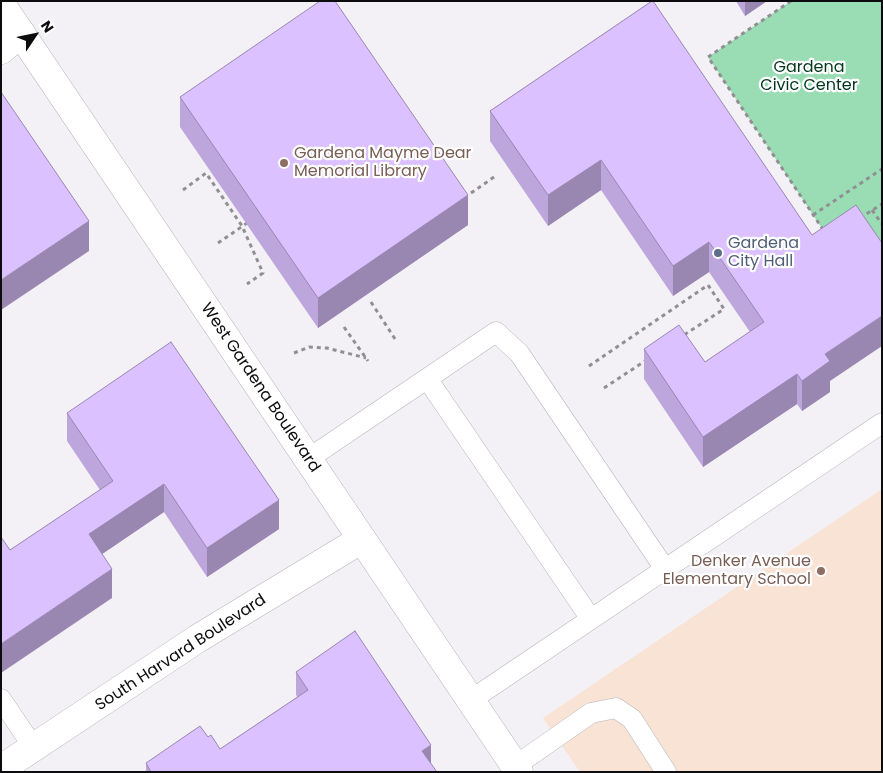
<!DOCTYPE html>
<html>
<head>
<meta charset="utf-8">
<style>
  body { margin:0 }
  #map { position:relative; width:883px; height:773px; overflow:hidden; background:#f3f1f6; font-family:Poppins,sans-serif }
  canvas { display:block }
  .frame { position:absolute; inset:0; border:2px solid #0c0b0d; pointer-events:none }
  .north { position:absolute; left:10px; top:10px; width:50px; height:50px; -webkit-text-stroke:4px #fff; paint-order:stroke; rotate:56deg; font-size:14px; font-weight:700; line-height:20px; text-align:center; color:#0c0b0d }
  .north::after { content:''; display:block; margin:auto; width:18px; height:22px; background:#0c0b0d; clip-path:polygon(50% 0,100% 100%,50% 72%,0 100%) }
</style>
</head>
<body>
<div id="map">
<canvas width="883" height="773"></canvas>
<div class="frame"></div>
<div class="north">N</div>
</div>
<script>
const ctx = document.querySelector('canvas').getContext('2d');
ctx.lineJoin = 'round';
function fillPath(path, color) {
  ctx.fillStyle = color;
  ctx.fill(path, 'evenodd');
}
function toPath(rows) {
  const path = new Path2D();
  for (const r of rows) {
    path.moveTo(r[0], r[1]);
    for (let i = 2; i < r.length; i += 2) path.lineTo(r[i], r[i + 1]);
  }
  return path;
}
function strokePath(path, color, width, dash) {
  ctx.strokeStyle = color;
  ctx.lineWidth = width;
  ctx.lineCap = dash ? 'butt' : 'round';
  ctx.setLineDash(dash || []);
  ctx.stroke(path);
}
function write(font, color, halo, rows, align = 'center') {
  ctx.font = font + ' Poppins,sans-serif';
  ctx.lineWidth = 4.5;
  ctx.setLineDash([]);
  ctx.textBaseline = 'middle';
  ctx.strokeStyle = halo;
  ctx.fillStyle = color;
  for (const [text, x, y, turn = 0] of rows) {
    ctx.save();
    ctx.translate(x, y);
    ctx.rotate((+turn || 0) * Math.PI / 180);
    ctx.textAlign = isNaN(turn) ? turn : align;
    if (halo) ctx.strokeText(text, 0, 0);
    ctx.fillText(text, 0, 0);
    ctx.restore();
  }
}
fillPath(toPath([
  [882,489,882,772,580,772,543,718]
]), '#f8e3d5');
fillPath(toPath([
  [791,1,882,1,882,251,829,239,708,57]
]), '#9adcb4');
const service = toPath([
  [428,380,591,619],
  [308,459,496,332,519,353,665,569],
  [1,699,34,748],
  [471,700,882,423],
  [515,766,591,713,616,708,632,719,666,772]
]);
const minor = toPath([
  [1,50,21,33],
  [1,769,197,639,362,539]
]);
const secondary = toPath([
  [1,4,519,772]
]);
strokePath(service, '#b7b5ba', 21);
strokePath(minor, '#b7b5ba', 29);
strokePath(secondary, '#b7b5ba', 29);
strokePath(toPath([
  [791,1,708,57,824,231],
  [183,190,206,173,242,226,263,273,247,284],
  [471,193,497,175],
  [872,210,882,224],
  [813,215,882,169],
  [860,218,882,204],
  [218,243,250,221],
  [371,302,397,342],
  [344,327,368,361],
  [294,353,309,347,327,348,366,358],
  [589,366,708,285,724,309,684,335],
  [604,388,645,361]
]), '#918f93', 3, [4, 4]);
strokePath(service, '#fff', 20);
strokePath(minor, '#fff', 28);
strokePath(secondary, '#fff', 28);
fillPath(toPath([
  [652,1,830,381,830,392,802,411,797,404,703,467,644,379,644,349,705,362,750,332,709,272,673,296,601,190,548,226,490,141,490,111],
  [736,1,767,1,745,16],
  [180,97,468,225,318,328,180,127],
  [67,413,279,529,207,577,164,512,102,554,112,598,10,550,100,490,67,441],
  [296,672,431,764,437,772,146,772,146,763,208,737,220,749,297,697,296,694]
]), '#bca6db');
fillPath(toPath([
  [745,1,767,1,745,16],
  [601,160,601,190,548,226,548,195],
  [468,195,468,225,318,328,318,298],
  [89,221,89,251,1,310,1,280],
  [709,242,709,272,673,296,673,266],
  [882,316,882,346,830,381,830,392,802,411,802,381,825,354],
  [797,374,797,404,703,467,703,437],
  [164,484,164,512,89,563,89,534],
  [279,500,279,529,207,577,207,548],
  [112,569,112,598,1,673,1,644],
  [431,745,431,767,422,751]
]), '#9987b2');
const building = toPath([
  [320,1,335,1,468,195,318,298,180,97,320,1],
  [652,1,653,1,812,235,856,205,882,243,882,316,825,354,830,361,802,381,797,374,703,437,644,349,679,325,705,362,764,322,709,242,673,266,601,160,548,195,490,111,652,1],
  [1,92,89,221,1,280,1,92],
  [171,342,279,500,207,548,164,484,89,534,112,569,1,644,1,537,10,550,113,481,67,413,171,342],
  [355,631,431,745,422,751,437,772,151,772,146,763,200,726,208,737,211,735,220,749,308,690,296,672,355,631]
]);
fillPath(building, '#dbc1ff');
strokePath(building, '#9987b2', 1);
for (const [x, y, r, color] of [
  [284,163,5,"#8d6e63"],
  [718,253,5,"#5c6f8a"],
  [821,571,5,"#8d6e63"]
]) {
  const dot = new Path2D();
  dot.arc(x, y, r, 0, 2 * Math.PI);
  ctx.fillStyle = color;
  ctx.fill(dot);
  strokePath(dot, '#fff', 2);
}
write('16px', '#00361d', '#fff', [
  ["Gardena",809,68],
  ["Civic Center",809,86]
]);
write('16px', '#785e54', '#fff', [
  ["Gardena Mayme Dear",294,154],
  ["Memorial Library",294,172],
  ["Denker Avenue",811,562,"right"],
  ["Elementary School",811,580,"right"]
], 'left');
write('16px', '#4e5e75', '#fff', [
  ["Gardena",728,244],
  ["City Hall",728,262]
], 'left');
write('16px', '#0c0b0d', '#fff', [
  ["West Gardena Boulevard",260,388,56],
  ["South Harvard Boulevard",181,653,-33]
]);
</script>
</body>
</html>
